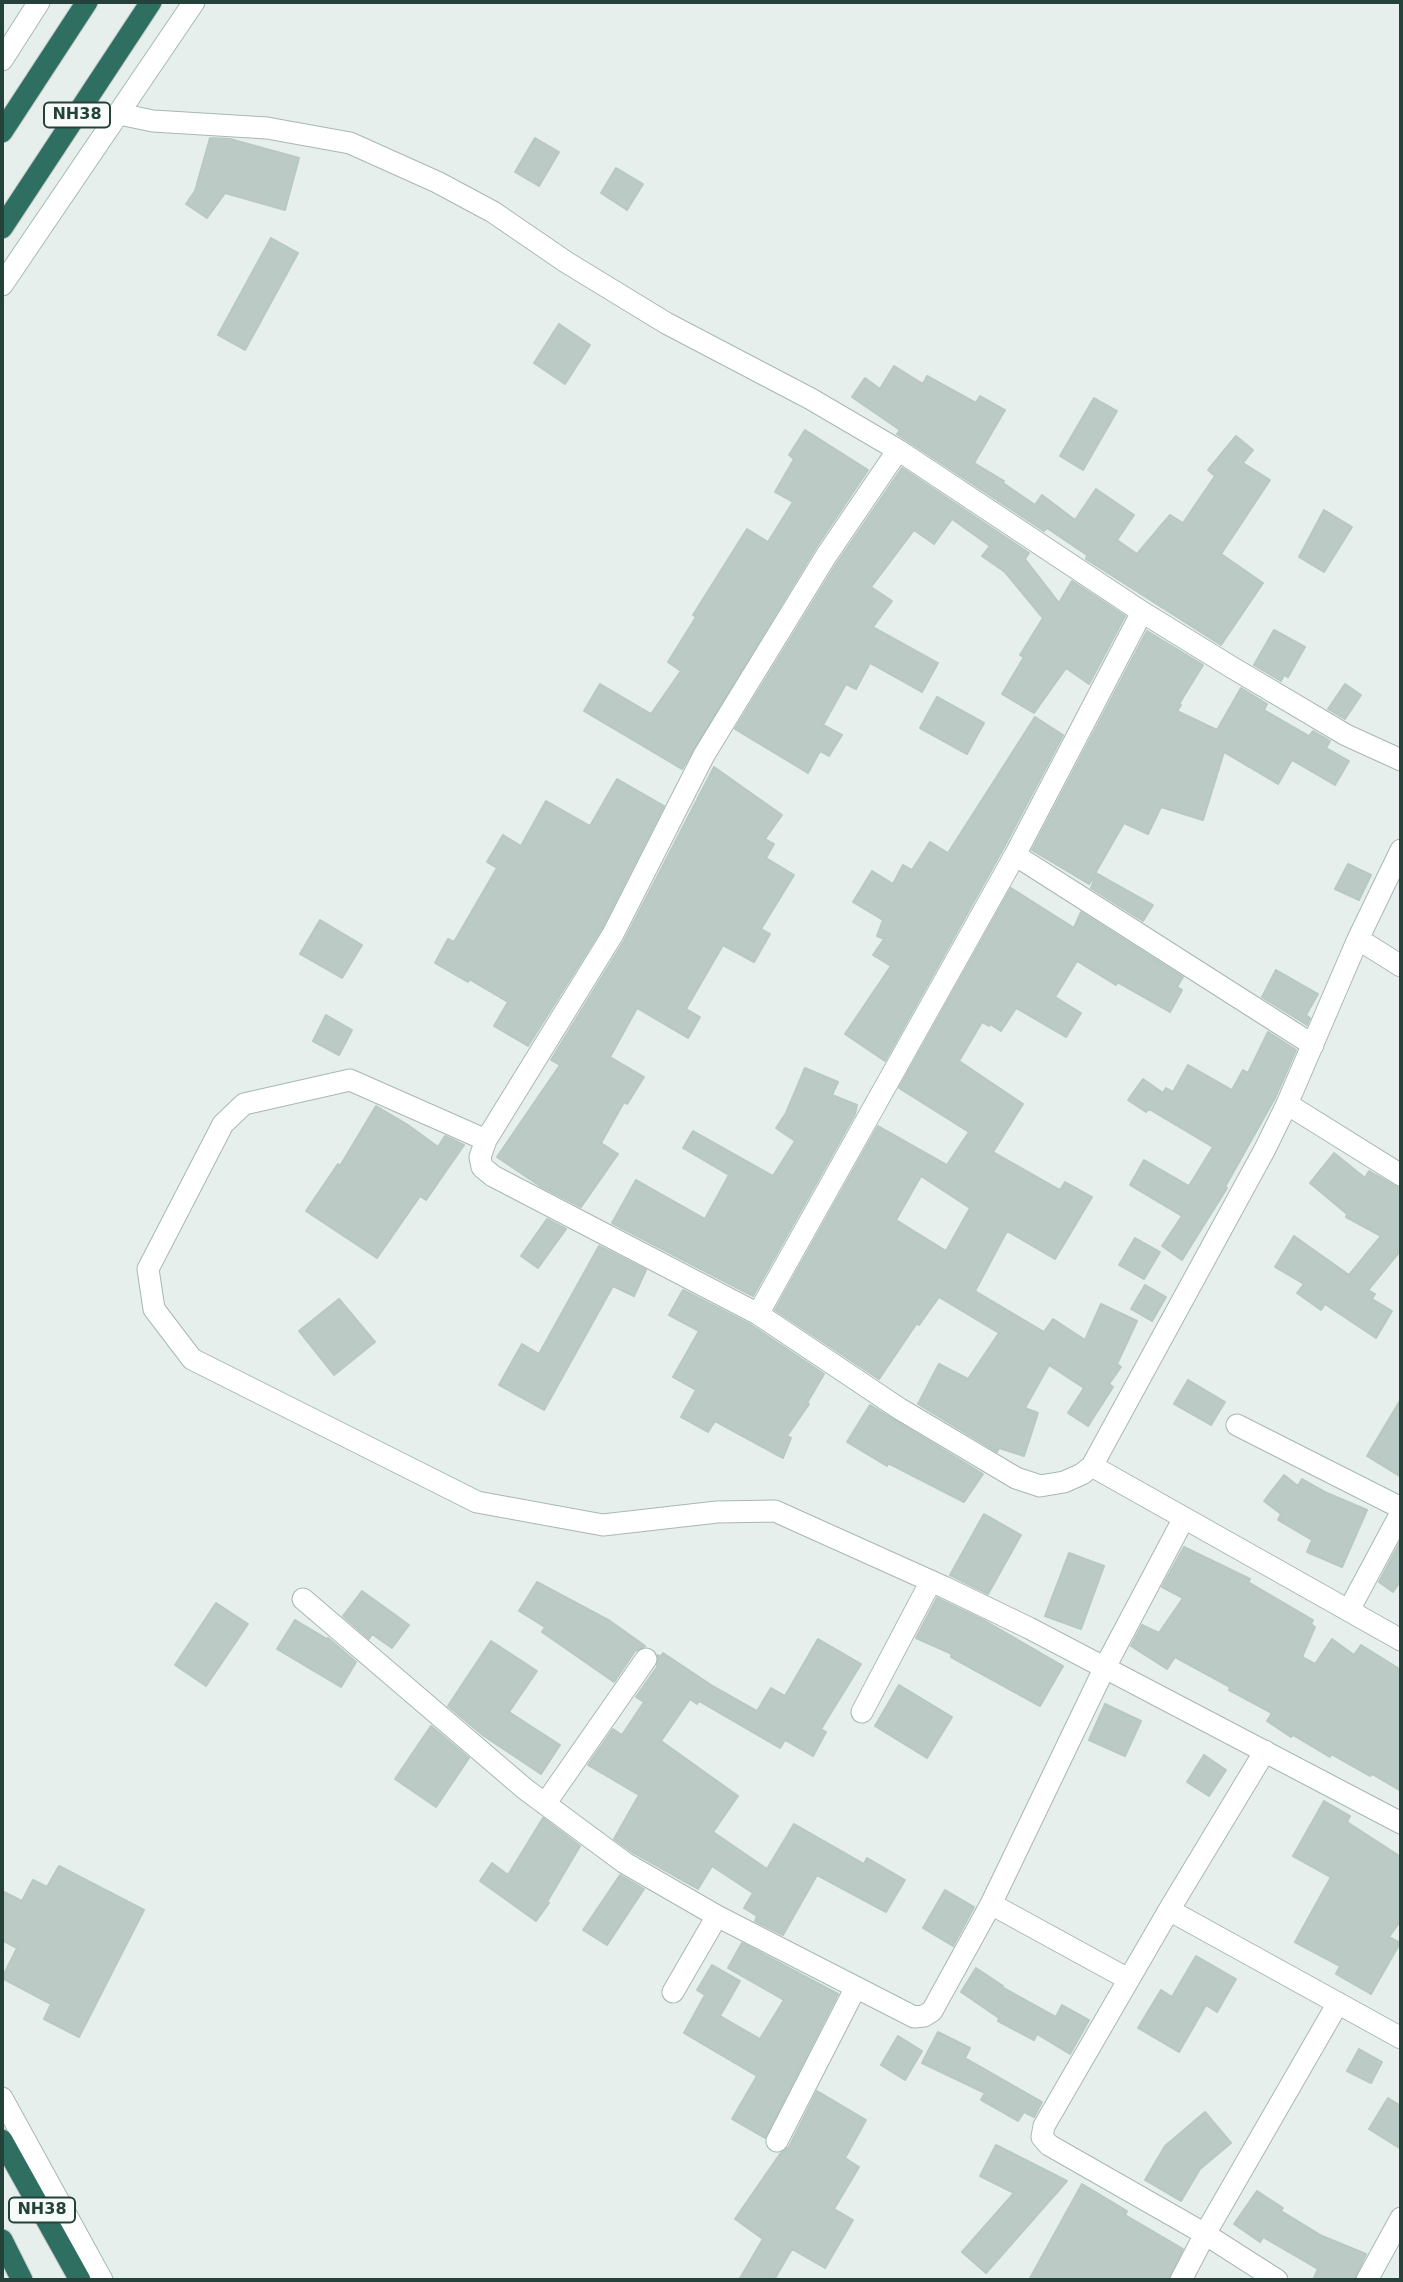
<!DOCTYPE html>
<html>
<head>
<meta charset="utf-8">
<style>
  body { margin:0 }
  #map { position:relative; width:1403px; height:2282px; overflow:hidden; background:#e6efeb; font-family:"DejaVu Sans",sans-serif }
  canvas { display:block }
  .frame { position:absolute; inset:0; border:4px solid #24423a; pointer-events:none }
</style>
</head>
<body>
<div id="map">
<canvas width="1403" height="2282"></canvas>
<div class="frame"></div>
</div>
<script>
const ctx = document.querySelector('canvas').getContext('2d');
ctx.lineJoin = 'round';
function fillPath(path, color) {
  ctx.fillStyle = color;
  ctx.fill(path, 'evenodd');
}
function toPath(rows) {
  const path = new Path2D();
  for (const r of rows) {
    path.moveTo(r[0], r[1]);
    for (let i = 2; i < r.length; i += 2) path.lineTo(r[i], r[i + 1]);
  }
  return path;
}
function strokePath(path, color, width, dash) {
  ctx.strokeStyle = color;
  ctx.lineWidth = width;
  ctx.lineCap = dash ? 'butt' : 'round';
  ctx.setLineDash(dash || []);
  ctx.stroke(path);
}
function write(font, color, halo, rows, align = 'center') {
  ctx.font = font + ' "DejaVu Sans",sans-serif';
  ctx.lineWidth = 7;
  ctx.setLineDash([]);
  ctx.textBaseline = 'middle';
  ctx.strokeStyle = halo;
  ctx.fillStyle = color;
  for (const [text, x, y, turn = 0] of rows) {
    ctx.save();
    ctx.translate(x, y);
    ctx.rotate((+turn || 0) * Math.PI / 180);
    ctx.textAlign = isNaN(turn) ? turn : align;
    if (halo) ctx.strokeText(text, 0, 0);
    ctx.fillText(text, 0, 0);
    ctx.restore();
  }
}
const building = toPath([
  [210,138,230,139,299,158,285,210,225,193,207,218,186,204,195,191,210,138],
  [535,138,559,152,539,186,515,172,535,138],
  [616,168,643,184,627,210,601,193,616,168],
  [271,238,298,253,245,350,218,335,271,238],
  [559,324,590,345,565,384,534,363,559,324],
  [894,366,923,384,927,376,976,403,980,396,1005,410,974,463,1004,481,1003,483,1035,505,1042,495,1075,520,1096,489,1134,515,1117,540,1137,554,1170,515,1183,523,1215,476,1208,470,1236,436,1253,450,1243,463,1270,480,1221,554,1263,583,1221,645,1086,559,1087,555,1047,528,1044,531,897,434,900,430,852,397,865,378,880,389,894,366],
  [1094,398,1117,411,1083,470,1060,456,1094,398],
  [805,430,868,470,815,549,682,769,584,711,600,684,651,714,681,671,668,662,696,617,693,615,747,529,768,542,793,502,775,492,794,459,789,455,805,430],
  [902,468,1029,553,1025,559,1059,603,1072,581,1125,616,1089,684,1066,668,1034,713,1002,694,1024,657,1020,655,1043,618,1005,572,982,556,990,546,952,519,934,544,914,530,871,587,892,601,873,627,938,663,922,692,870,663,856,689,846,684,823,725,842,735,829,756,820,751,808,773,735,729,837,563,902,468],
  [1324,510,1352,527,1324,572,1299,557,1324,510],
  [1274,630,1305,647,1288,677,1284,675,1281,681,1254,665,1274,630],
  [1147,631,1203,665,1179,704,1181,705,1177,711,1217,730,1241,688,1267,704,1264,710,1309,736,1313,731,1330,741,1326,748,1349,761,1335,785,1292,760,1278,784,1224,752,1203,820,1161,807,1148,834,1124,823,1089,884,1032,850,1147,631],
  [1345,684,1361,695,1345,719,1328,709,1345,684],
  [937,697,984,723,967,754,920,728,937,697],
  [1035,717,1063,735,1003,849,885,1061,845,1034,891,966,873,955,884,939,877,936,883,920,853,902,872,871,893,884,903,865,912,870,930,842,948,853,1035,717],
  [714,767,782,815,765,839,774,844,766,858,794,875,761,929,770,934,754,962,723,945,686,1009,700,1017,688,1038,637,1008,610,1057,644,1077,627,1104,624,1102,601,1143,618,1154,581,1207,540,1186,497,1157,560,1065,551,1060,624,941,714,767],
  [617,779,664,806,602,928,528,1046,494,1026,508,1002,469,979,468,982,435,963,448,939,454,942,497,868,487,862,503,835,521,846,546,801,590,826,617,779],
  [1348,864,1371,875,1359,900,1335,889,1348,864],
  [1096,873,1153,905,1143,921,1091,888,1096,873],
  [1011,888,1074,928,1081,912,1183,977,1177,987,1182,990,1170,1012,1117,982,1116,985,1077,961,1055,997,1081,1013,1066,1037,1016,1008,1001,1031,990,1024,989,1026,982,1022,959,1061,1023,1104,993,1152,1060,1190,1065,1182,1092,1197,1055,1259,1007,1231,975,1291,1044,1332,1053,1319,1085,1340,1101,1304,1137,1321,1117,1364,1121,1367,1109,1384,1113,1387,1088,1426,1068,1413,1084,1388,1049,1365,1025,1408,1038,1413,1024,1456,999,1448,997,1452,918,1404,939,1364,968,1379,999,1333,939,1297,919,1325,917,1323,879,1379,775,1310,878,1126,947,1165,969,1132,899,1088,1011,888],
  [921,1176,970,1208,946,1251,896,1220,921,1176],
  [320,920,362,945,342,978,300,954,320,920],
  [1276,970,1318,994,1306,1015,1310,1018,1307,1025,1262,997,1276,970],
  [326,1015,352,1030,339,1055,313,1041,326,1015],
  [1268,1032,1296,1050,1275,1098,1225,1187,1227,1188,1182,1260,1162,1246,1182,1216,1130,1185,1144,1160,1189,1186,1213,1147,1149,1109,1146,1112,1128,1100,1143,1079,1163,1093,1166,1088,1173,1092,1188,1065,1232,1090,1243,1070,1248,1073,1268,1032],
  [805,1068,838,1082,832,1095,857,1105,855,1114,753,1296,612,1223,636,1180,705,1219,729,1175,683,1148,693,1131,773,1176,795,1141,776,1128,786,1113,805,1068],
  [376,1106,408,1125,438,1147,445,1136,464,1145,426,1200,420,1196,377,1258,306,1211,338,1164,340,1166,376,1106],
  [1334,1153,1365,1178,1369,1171,1401,1189,1401,1250,1368,1290,1375,1294,1372,1299,1392,1311,1376,1338,1325,1304,1321,1310,1297,1293,1304,1284,1275,1267,1294,1236,1349,1275,1381,1236,1346,1217,1347,1214,1310,1183,1334,1153],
  [547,1219,566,1229,538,1268,521,1256,547,1219],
  [1135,1238,1160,1252,1144,1279,1119,1265,1135,1238],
  [599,1246,646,1270,634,1296,613,1286,544,1410,499,1385,522,1344,539,1354,599,1246],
  [1145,1285,1166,1297,1152,1321,1131,1309,1145,1285],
  [683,1290,751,1325,824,1374,807,1403,809,1404,787,1436,791,1438,783,1458,715,1421,708,1432,681,1417,696,1390,673,1377,699,1331,669,1315,683,1290],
  [339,1299,375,1342,334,1375,299,1331,339,1299],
  [1188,1380,1225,1402,1211,1425,1174,1404,1188,1380],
  [1401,1399,1401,1477,1367,1456,1401,1399],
  [870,1405,983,1474,964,1502,888,1463,887,1466,847,1442,870,1405],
  [1284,1475,1298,1486,1302,1479,1327,1493,1367,1510,1342,1567,1307,1552,1312,1540,1278,1520,1281,1514,1264,1501,1284,1475],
  [984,1514,1021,1535,988,1594,950,1575,984,1514],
  [1401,1540,1401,1580,1393,1592,1379,1582,1401,1540],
  [1184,1547,1250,1579,1248,1582,1313,1620,1311,1624,1315,1627,1302,1657,1315,1664,1332,1639,1354,1655,1361,1645,1401,1670,1401,1791,1372,1774,1370,1776,1331,1754,1330,1757,1293,1735,1291,1737,1267,1721,1272,1713,1229,1690,1230,1687,1175,1657,1167,1669,1131,1646,1142,1625,1159,1633,1183,1598,1162,1587,1184,1547],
  [1069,1553,1104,1566,1081,1629,1045,1616,1069,1553],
  [537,1582,610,1621,645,1646,635,1651,614,1682,542,1632,545,1627,519,1611,537,1582],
  [362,1591,409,1625,392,1648,372,1634,369,1639,343,1616,362,1591],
  [937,1598,987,1622,1063,1666,1040,1706,951,1657,952,1654,916,1638,937,1598],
  [216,1603,248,1624,206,1686,175,1665,216,1603],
  [295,1620,327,1639,328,1638,356,1662,341,1687,277,1649,295,1620],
  [818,1639,861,1664,821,1729,826,1732,813,1756,785,1740,780,1748,699,1701,697,1704,690,1699,661,1741,738,1796,713,1832,767,1869,794,1824,864,1864,867,1858,905,1880,886,1912,817,1875,783,1935,755,1921,757,1916,744,1908,753,1893,712,1866,698,1889,632,1852,614,1839,639,1795,588,1765,613,1729,622,1735,644,1702,636,1697,657,1667,658,1655,660,1657,663,1653,711,1685,757,1711,771,1688,785,1696,818,1639],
  [491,1641,537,1671,509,1712,560,1745,541,1774,484,1736,448,1706,491,1641],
  [899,1685,952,1717,927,1758,875,1726,899,1685],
  [1105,1704,1141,1721,1125,1756,1089,1740,1105,1704],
  [431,1726,469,1758,436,1807,395,1779,431,1726],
  [1204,1755,1226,1770,1209,1796,1187,1782,1204,1755],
  [1324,1801,1350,1816,1347,1822,1401,1857,1401,1920,1389,1937,1400,1943,1371,1994,1336,1974,1340,1966,1295,1942,1331,1877,1293,1856,1324,1801],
  [543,1818,580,1846,547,1902,549,1903,536,1921,480,1881,492,1863,508,1875,543,1818],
  [59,1866,144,1910,79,2037,44,2019,51,2004,2,1978,17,1948,2,1940,2,1891,22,1901,33,1880,47,1887,59,1866],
  [620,1875,644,1889,607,1945,583,1930,620,1875],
  [945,1890,974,1907,953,1946,923,1928,945,1890],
  [742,1943,838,1994,765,2138,732,2119,757,2076,684,2033,705,1995,697,1990,712,1965,740,1981,720,2016,760,2039,784,2000,728,1968,742,1943],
  [1196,1956,1236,1979,1217,2012,1206,2005,1179,2052,1138,2028,1161,1990,1172,1997,1196,1956],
  [976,1968,1003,1986,1002,1987,1056,2017,1062,2005,1089,2020,1070,2054,1037,2034,1034,2040,998,2021,999,2018,961,1992,976,1968],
  [938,2032,970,2048,965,2058,1042,2102,1034,2117,1024,2112,1018,2121,981,2100,985,2093,922,2063,938,2032],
  [898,2036,922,2051,905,2080,881,2065,898,2036],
  [1359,2049,1382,2062,1371,2083,1347,2071,1359,2049],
  [817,2091,866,2120,845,2158,859,2167,834,2209,853,2220,825,2268,792,2249,774,2280,739,2280,763,2239,735,2219,780,2154,789,2147,817,2091],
  [1388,2098,1401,2106,1401,2149,1369,2129,1388,2098],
  [1205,2112,1231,2143,1200,2169,1181,2201,1145,2180,1165,2146,1205,2112],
  [996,2145,1067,2181,986,2273,962,2252,1014,2193,980,2176,996,2145],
  [1082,2184,1127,2211,1125,2215,1183,2249,1168,2280,1029,2280,1082,2184],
  [1257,2191,1283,2208,1281,2211,1322,2236,1366,2254,1354,2280,1313,2280,1318,2269,1263,2237,1260,2242,1234,2224,1257,2191]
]);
fillPath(building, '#bbcac4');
strokePath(building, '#b8c9c2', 2);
const street = toPath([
  [119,114,153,121,267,128,350,143,437,182,493,212,566,262,666,323,811,399,898,450,1142,612,1233,668,1346,735,1401,760],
  [898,450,826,556,704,755,613,934,486,1140,480,1157,482,1167,493,1176,758,1314,900,1409,1016,1478,1040,1486,1064,1482,1082,1474,1092,1466],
  [1401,850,1358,939,1287,1104,1265,1149,1092,1466,1401,1640],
  [1015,855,1313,1045],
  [1358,939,1401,966],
  [1287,1104,1401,1175],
  [486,1140,350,1080,244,1104,223,1124,148,1269,154,1309,192,1359,477,1502,603,1525,717,1512,775,1511,944,1587,1029,1628,1401,1823],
  [758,1314,1015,855,1142,612],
  [1237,1425,1401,1508],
  [303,1599,525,1789,625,1863,717,1916,914,2017,924,2016,932,2011,991,1904],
  [1349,1610,1401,1513],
  [862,1712,931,1581],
  [545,1804,646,1659],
  [1169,1910,1265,1751],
  [1128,1979,991,1904,1105,1667,1184,1518],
  [673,1992,717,1916],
  [777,2141,855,1989],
  [1181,2280,1205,2234,1338,2003],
  [1277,2280,1205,2234,1049,2145,1042,2137,1044,2126,1169,1910,1401,2038],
  [1367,2280,1401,2218]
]);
const secondary = toPath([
  [2,60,39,2],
  [2,285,194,2],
  [2,2098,102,2280]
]);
const highway = toPath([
  [2,132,87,2],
  [2,228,151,2],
  [2,2140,80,2280],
  [2,2240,22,2280]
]);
strokePath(street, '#a8b8b2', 23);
strokePath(secondary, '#a4bbb3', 23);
strokePath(highway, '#c2cac8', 23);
strokePath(street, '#fff', 21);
strokePath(secondary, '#fff', 21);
strokePath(highway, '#2f6f62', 21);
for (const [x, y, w] of [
  [77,115,66],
  [42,2210,66]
]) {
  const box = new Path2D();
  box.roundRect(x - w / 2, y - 12.5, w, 25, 5);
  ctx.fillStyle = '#f7fbf9';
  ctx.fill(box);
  strokePath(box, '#24423a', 2);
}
write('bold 16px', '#24423a', null, [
  ["NH38",77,115],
  ["NH38",42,2210]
]);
</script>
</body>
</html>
